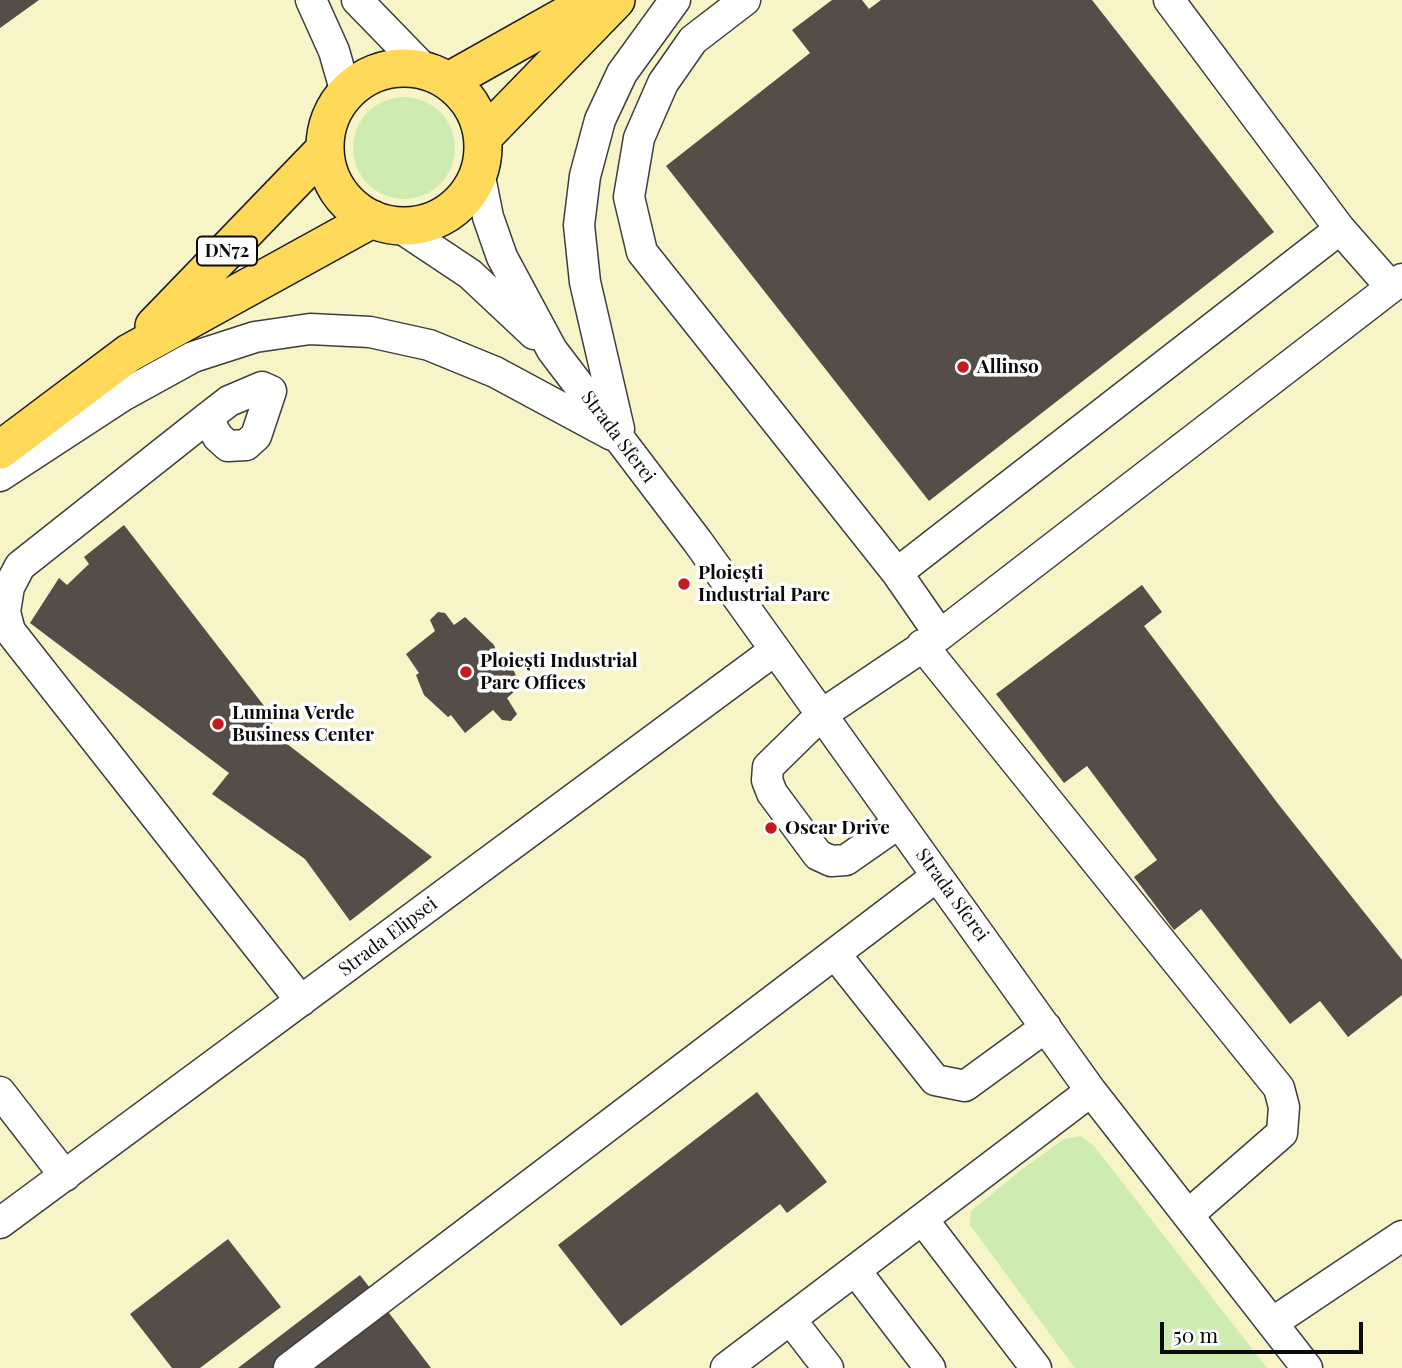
<!DOCTYPE html>
<html>
<head>
<meta charset="utf-8">
<style>
  body { margin:0 }
  #map { position:relative; width:1402px; height:1368px; overflow:hidden; background:#fffbea; font-family:"Playfair Display",serif }
  canvas { display:block }
  .scale { position:absolute; left:1160px; top:1322px; width:203px; height:32px; box-sizing:border-box; border:4px solid #0b0b0b; border-top:0; padding-left:9px; font-size:21px; line-height:24px; white-space:nowrap; color:#0b0b0b; -webkit-text-stroke:5px #fff; paint-order:stroke }
</style>
</head>
<body>
<div id="map">
<canvas width="1402" height="1368"></canvas>
<div class="scale">50 m</div>
</div>
<script>
const ctx = document.querySelector('canvas').getContext('2d');
ctx.lineJoin = 'round';
function fillPath(path, color) {
  ctx.fillStyle = color;
  ctx.fill(path, 'evenodd');
}
function toPath(rows) {
  const path = new Path2D();
  for (const r of rows) {
    if (r.length === 3) {
      path.moveTo(r[0] + r[2], r[1]);
      path.arc(r[0], r[1], r[2], 0, 2 * Math.PI);
      continue;
    }
    path.moveTo(r[0], r[1]);
    for (let i = 2; i < r.length; i += 2) path.lineTo(r[i], r[i + 1]);
  }
  return path;
}
function strokePath(path, color, width, dash) {
  ctx.strokeStyle = color;
  ctx.lineWidth = width;
  ctx.lineCap = dash ? 'butt' : 'round';
  ctx.setLineDash(dash || []);
  ctx.stroke(path);
}
function write(font, color, halo, rows, align = 'center') {
  ctx.font = font + ' "Playfair Display",serif';
  ctx.lineWidth = 7;
  ctx.setLineDash([]);
  ctx.textBaseline = 'middle';
  ctx.strokeStyle = halo;
  ctx.fillStyle = color;
  for (const [text, x, y, turn = 0] of rows) {
    ctx.save();
    ctx.translate(x, y);
    ctx.rotate((+turn || 0) * Math.PI / 180);
    ctx.textAlign = isNaN(turn) ? turn : align;
    if (halo) ctx.strokeText(text, 0, 0);
    ctx.fillText(text, 0, 0);
    ctx.restore();
  }
}
fillPath(toPath([
  [0,0,1402,0,1402,1368,0,1368]
]), '#f7f4c8');
fillPath(toPath([
  [404,148,51],
  [1081,1136,1094,1146,1267,1368,1075,1368,970,1225,971,1211,1021,1170,1064,1139]
]), '#ceecb1');
fillPath(toPath([
  [0,0,39,0,0,28],
  [832,0,862,0,869,9,881,0,1092,0,1274,232,929,501,666,166,810,53,792,30],
  [124,525,275,720,268,729,432,857,350,921,305,859,212,794,229,773,30,623,59,578,67,585,89,564,84,557],
  [1142,585,1162,612,1144,626,1279,805,1402,960,1402,995,1348,1037,1320,1001,1290,1024,1201,909,1174,930,1134,877,1157,860,1087,766,1064,783,996,694],
  [438,612,445,613,454,625,465,617,494,645,504,671,512,667,521,686,507,698,517,714,511,721,502,720,493,710,465,733,451,715,448,717,424,695,416,675,419,673,406,654,435,631,430,620],
  [757,1092,827,1182,787,1213,780,1204,621,1326,558,1245],
  [228,1239,281,1307,200,1368,172,1368,130,1314],
  [360,1275,431,1368,238,1368]
]), '#554d47');
const minor = toPath([
  [311,0,334,51,346,93],
  [357,0,425,70],
  [745,0,693,40,663,83,639,138,629,197,642,252,897,573,940,635],
  [1169,0,1340,229,1391,287],
  [479,172,488,217,502,257,552,350,698,542,1091,1091,1307,1368],
  [398,226,470,274,534,334],
  [207,418,218,437,228,446,246,445,256,436,271,391,262,387,229,401,207,418,20,566,9,587,5,612,10,631,301,1001],
  [619,429,585,282,579,225,585,176,600,120,622,73,675,0],
  [0,476,124,395,193,357,255,337,310,329,370,332,429,345,495,372,612,435],
  [897,573,1340,229],
  [922,645,1279,1088,1284,1107,1282,1133,1188,1215],
  [899,823,846,860,831,861,818,855,772,793,767,780,768,767,821,715,940,635,1402,279],
  [835,954,935,1080,965,1086,1046,1027],
  [0,1092,65,1176],
  [923,1220,1036,1368],
  [0,1223,775,650],
  [855,1270,930,1368],
  [790,1319,828,1368],
  [1272,1323,1402,1236],
  [289,1368,937,876],
  [726,1368,1091,1091]
]);
const major = toPath([
  [404,147,79],
  [449,81,593,0],
  [483,137,616,0],
  [154,326,325,149],
  [0,450,129,353,372,219]
]);
strokePath(minor, '#3e3e3e', 33);
strokePath(major, '#1c1c1c', 40);
strokePath(minor, '#fff', 30);
strokePath(major, '#ffd95a', 37);
for (const [x, y, r, color] of [
  [963,367,7,"#c41a20"],
  [684,584,7,"#c41a20"],
  [466,672,7,"#c41a20"],
  [218,724,7,"#c41a20"],
  [771,828,7,"#c41a20"]
]) {
  const dot = new Path2D();
  dot.arc(x, y, r, 0, 2 * Math.PI);
  ctx.fillStyle = color;
  ctx.fill(dot);
  strokePath(dot, '#fff', 2.5);
}
for (const [x, y, w] of [
  [227,251,60]
]) {
  const box = new Path2D();
  box.roundRect(x - w / 2, y - 14.5, w, 29, 5);
  ctx.fillStyle = '#fff';
  ctx.fill(box);
  strokePath(box, '#0b0b0b', 2);
}
write('bold 18px', '#0b0b0b', null, [
  ["DN72",227,251]
]);
write('bold 19px', '#0b0b0b', '#fff', [
  ["Allinso",977,367],
  ["Ploiești",698,573],
  ["Industrial Parc",698,595],
  ["Ploiești Industrial",480,661],
  ["Parc Offices",480,683],
  ["Lumina Verde",232,713],
  ["Business Center",232,735],
  ["Oscar Drive",785,828]
], 'left');
write('19px', '#0b0b0b', '#fff', [
  ["Strada Sferei",618,437,53],
  ["Strada Sferei",952,895,54],
  ["Strada Elipsei",388,937,-37]
]);
</script>
</body>
</html>
